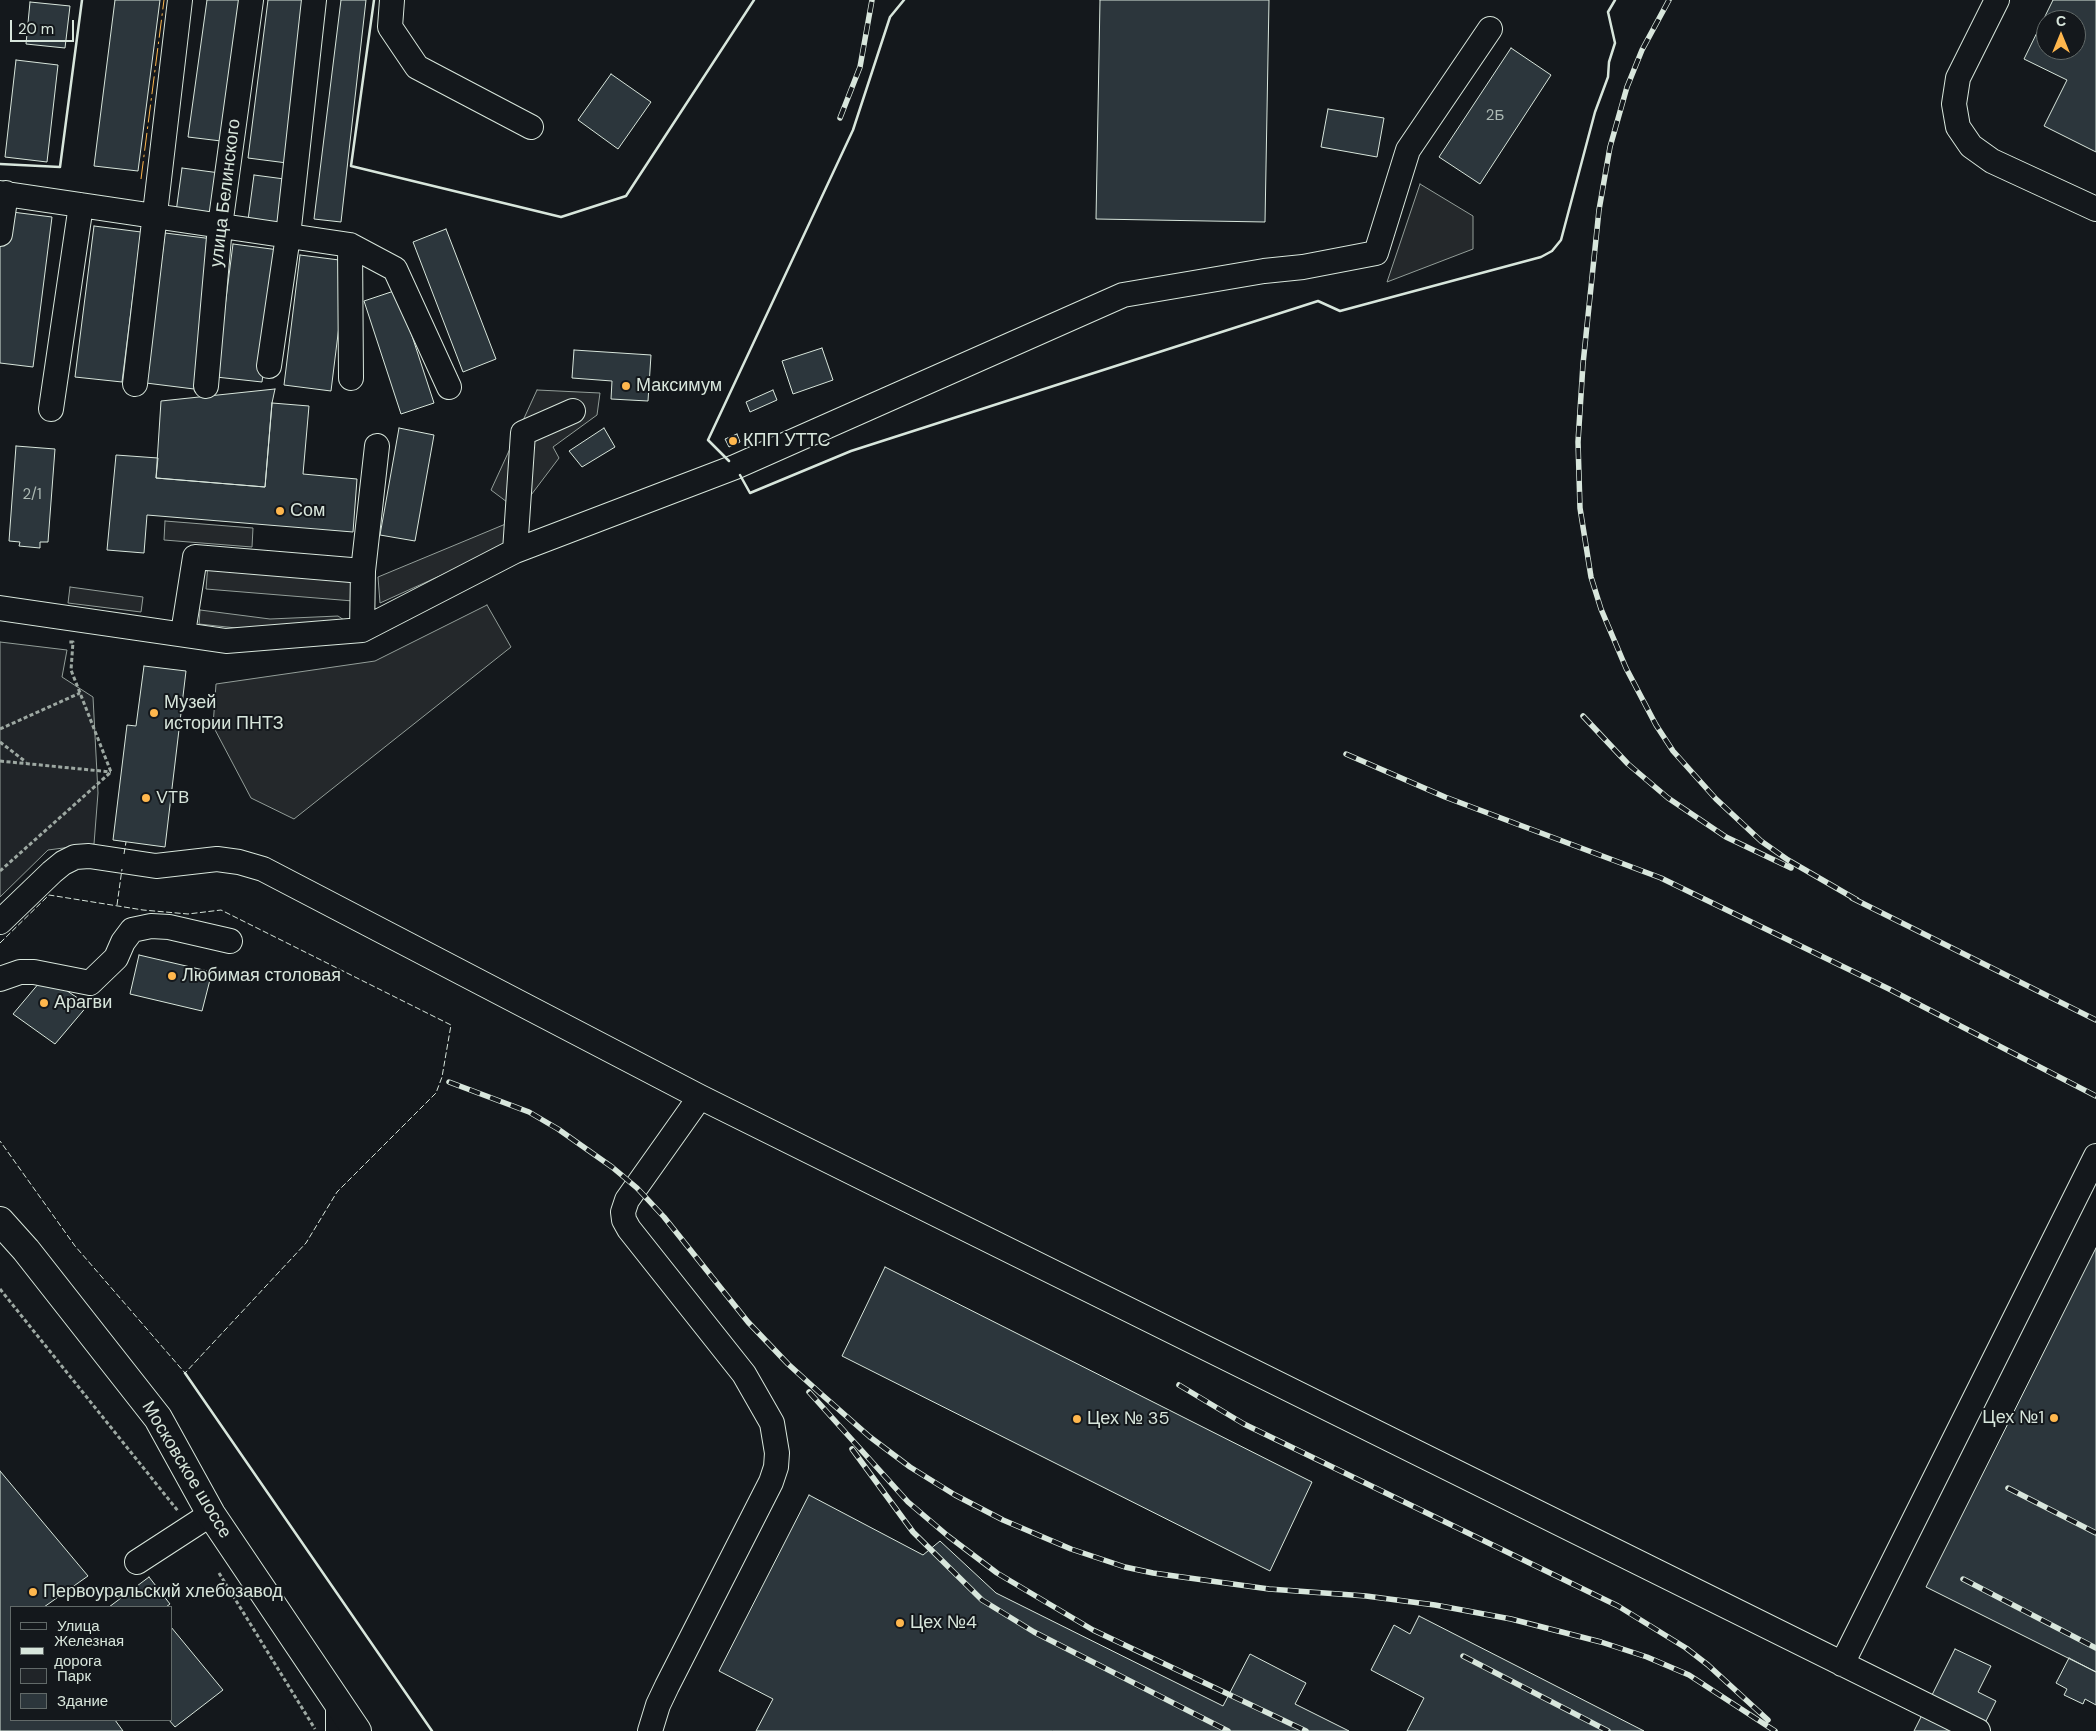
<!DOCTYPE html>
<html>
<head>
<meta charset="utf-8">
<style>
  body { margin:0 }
  #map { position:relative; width:2096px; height:1731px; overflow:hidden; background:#14181c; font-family:"DM Sans",sans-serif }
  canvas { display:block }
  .legend { position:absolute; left:10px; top:1606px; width:162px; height:115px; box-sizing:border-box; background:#14181c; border:1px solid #626a69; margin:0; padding:6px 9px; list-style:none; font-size:15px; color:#d8e6dc }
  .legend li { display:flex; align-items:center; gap:10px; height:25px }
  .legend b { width:25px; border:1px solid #626a69 }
  .north { position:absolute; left:2036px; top:10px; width:50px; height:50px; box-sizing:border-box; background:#14181c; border:1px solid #626a69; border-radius:50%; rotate:0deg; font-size:14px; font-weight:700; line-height:20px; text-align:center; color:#d8e6dc }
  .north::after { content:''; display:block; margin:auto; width:18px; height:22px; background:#ffb74d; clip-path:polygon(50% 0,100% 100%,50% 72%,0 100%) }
  .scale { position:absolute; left:10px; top:20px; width:64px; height:22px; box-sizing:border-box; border:2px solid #d8e6dc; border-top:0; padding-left:6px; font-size:15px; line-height:18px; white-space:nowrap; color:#d8e6dc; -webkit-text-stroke:4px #14181c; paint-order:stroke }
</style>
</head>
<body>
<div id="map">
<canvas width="2096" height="1731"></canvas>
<ul class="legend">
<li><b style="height:6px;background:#14181c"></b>Улица</li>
<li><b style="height:6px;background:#d8e6dc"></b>Железная дорога</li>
<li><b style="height:14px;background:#202428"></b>Парк</li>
<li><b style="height:14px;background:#2c363c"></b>Здание</li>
</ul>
<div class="north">С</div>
<div class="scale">20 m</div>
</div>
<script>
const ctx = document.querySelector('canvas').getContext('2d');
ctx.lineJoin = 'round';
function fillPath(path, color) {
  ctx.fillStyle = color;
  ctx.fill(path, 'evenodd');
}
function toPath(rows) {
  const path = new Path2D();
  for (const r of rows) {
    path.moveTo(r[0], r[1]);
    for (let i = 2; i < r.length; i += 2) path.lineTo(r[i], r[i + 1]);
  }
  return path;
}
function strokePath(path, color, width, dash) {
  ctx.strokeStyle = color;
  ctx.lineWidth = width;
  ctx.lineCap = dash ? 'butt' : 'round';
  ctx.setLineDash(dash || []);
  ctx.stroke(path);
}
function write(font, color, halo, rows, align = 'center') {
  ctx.font = font + ' "DM Sans",sans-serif';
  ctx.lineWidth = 4;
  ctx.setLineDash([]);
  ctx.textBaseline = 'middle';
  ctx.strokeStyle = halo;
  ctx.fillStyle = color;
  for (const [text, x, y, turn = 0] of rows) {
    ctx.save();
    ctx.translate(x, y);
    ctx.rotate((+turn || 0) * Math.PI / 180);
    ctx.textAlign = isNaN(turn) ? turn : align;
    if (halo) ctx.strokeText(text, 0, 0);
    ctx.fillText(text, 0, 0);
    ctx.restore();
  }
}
const green = toPath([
  [0,642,67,650,62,677,93,697,98,793,94,844,48,850,0,897,0,642]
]);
fillPath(green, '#202428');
strokePath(green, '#939e99', 1);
const parking = toPath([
  [1420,184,1473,216,1473,249,1387,282,1420,184],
  [537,390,600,393,597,415,553,447,559,458,519,511,491,490,537,390],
  [165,521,253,528,252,547,164,540,165,521],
  [508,523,508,545,380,603,378,577,508,523],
  [208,564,355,577,353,601,206,589,208,564],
  [70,587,143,597,141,612,68,603,70,587],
  [487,605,511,647,294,819,251,798,213,726,216,684,375,661,487,605],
  [200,610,270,619,338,616,350,624,264,631,199,624,200,610]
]);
fillPath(parking, '#24282b');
strokePath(parking, '#939e99', 1);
const building = toPath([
  [115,0,160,0,138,171,94,166,115,0],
  [207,0,241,0,221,141,188,137,207,0],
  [268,0,310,0,287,163,248,158,268,0],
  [341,0,366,0,341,222,314,219,341,0],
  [1100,0,1269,0,1265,222,1096,219,1100,0],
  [2053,0,2096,0,2096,152,2044,126,2067,80,2024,59,2053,0],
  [2046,20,2076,20,2076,50,2046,50,2046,20],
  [30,2,70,6,65,48,26,44,30,2],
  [1511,48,1551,75,1480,184,1439,157,1511,48],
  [16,60,58,65,47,162,5,157,16,60],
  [611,74,651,102,618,149,578,120,611,74],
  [1328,109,1384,118,1377,157,1321,147,1328,109],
  [182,168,220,173,214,216,176,212,182,168],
  [254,175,292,180,287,225,248,220,254,175],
  [4,211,52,217,33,367,0,363,0,243,4,211],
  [94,226,141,232,122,382,75,377,94,226],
  [446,229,496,359,463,372,413,242,446,229],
  [165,233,213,239,194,389,146,383,165,233],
  [233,244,279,250,262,382,216,377,233,244],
  [300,255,347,261,331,391,284,385,300,255],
  [397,290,434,403,401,414,364,301,397,290],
  [822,348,833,380,793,394,782,361,822,348],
  [574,350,651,355,648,401,611,399,612,381,572,378,574,350],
  [275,389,272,403,265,487,156,478,161,401,275,389],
  [773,390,777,400,750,412,746,402,773,390],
  [272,403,309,406,303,474,357,479,353,532,147,515,144,553,107,550,116,455,158,458,156,478,265,487,272,403],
  [399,428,434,435,415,541,380,535,399,428],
  [604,428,615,447,582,467,569,451,604,428],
  [737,434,740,442,729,447,725,439,737,434],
  [16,446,55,449,48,542,40,542,40,548,19,546,20,542,9,541,16,446],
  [144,666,186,671,165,847,113,840,127,725,136,726,144,666],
  [139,955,212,972,202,1011,130,994,139,955],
  [45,976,88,1005,55,1044,13,1014,45,976],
  [2096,1248,2096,1672,1926,1587,2096,1248],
  [885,1267,1312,1482,1270,1571,842,1356,885,1267],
  [0,1471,88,1576,44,1607,11,1607,11,1720,115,1720,123,1731,0,1731,0,1471],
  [809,1495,923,1555,940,1541,996,1593,1223,1706,1250,1654,1306,1683,1295,1704,1349,1731,756,1731,773,1699,719,1671,809,1495],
  [149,1577,170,1604,166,1607,109,1607,149,1577],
  [1419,1616,1644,1731,1407,1731,1424,1698,1371,1670,1394,1625,1410,1634,1419,1616],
  [171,1627,223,1690,175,1727,169,1720,171,1720,171,1627],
  [1955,1649,1991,1666,1978,1692,1996,1701,1981,1731,1914,1731,1955,1649],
  [2069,1658,2096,1672,2096,1705,2085,1699,2083,1704,2064,1695,2067,1689,2056,1683,2069,1658]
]);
fillPath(building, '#2c363c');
strokePath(building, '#d8e6dc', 1);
const minor = toPath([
  [392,0,390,27,417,67,531,127],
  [1997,0,1958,78,1954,104,1958,127,1971,146,1992,161,2096,209],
  [0,193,350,245,395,269,449,387],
  [0,234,6,193],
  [350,245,351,378],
  [269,366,288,236,314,0],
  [135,384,180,0],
  [206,386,220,226,251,0],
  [51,409,81,205],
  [515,551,523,433,573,411],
  [0,608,226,641,362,630,515,551,735,467,1123,295,1264,271,1303,267,1376,253,1408,150,1490,29],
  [362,630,363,571,377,446],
  [183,633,195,557,363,571],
  [0,922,52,872,63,863,75,857,89,856,156,866,217,859,239,862,263,869,700,1097,1978,1731],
  [0,979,20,972,34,972,90,983,116,958,123,942,132,930,151,926,169,927,230,941],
  [137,1562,211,1514],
  [1842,1664,2096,1156],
  [338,1703,338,1731],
  [650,1731,658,1705,667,1686,771,1482,776,1467,777,1453,772,1423,744,1374,629,1229,624,1220,623,1212,627,1200,700,1097]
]);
const major = toPath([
  [0,1221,26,1250,158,1418,211,1514,357,1731]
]);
strokePath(minor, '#d8e6dc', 26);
strokePath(major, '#d8e6dc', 30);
strokePath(toPath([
  [0,729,80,693],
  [0,742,26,762],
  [0,761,111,772],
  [0,871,111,772,71,670,73,642,69,642],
  [0,1289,178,1511],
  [219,1573,315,1729]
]), '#9da8a2', 3, [4, 2.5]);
strokePath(minor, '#14181c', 24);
strokePath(major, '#14181c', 28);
const rail = toPath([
  [1669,0,1642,50,1627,87,1610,147,1599,210,1583,364,1578,442,1580,508,1591,577,1601,609,1626,668,1656,725,1673,751,1716,799,1761,841,1788,860,1857,900],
  [840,118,860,67,872,0],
  [1583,716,1628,764,1668,798,1726,837,1791,868],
  [1346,754,1445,797,1661,878,1889,989,2096,1096],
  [1852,898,2096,1020],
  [449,1082,529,1112,558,1129,612,1167,637,1188,664,1217,748,1322,788,1364,820,1393,870,1437,910,1467,955,1495,1003,1520,1071,1549,1125,1567,1153,1573,1269,1589,1366,1596,1435,1605,1511,1619,1601,1642,1647,1657,1689,1675,1775,1731],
  [1179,1385,1244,1424,1618,1606,1686,1648,1708,1665,1768,1720],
  [809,1392,908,1502,948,1536,997,1573,1093,1630,1306,1731],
  [852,1449,913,1532,982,1600,1034,1632,1228,1731],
  [2008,1488,2096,1533],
  [1963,1579,2096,1648],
  [1463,1656,1608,1731]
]);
strokePath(rail, '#d8e6dc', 5.5);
strokePath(rail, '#14181c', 4, [11]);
strokePath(toPath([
  [124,854,126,842],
  [117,905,122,869],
  [0,943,49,895,143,910,188,914,221,910,451,1025,442,1077,436,1093,337,1192,306,1243,185,1373,75,1246,0,1141]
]), '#d8e6dc', 1, [6, 2.5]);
strokePath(toPath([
  [374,0,351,166,561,217,626,196,754,0],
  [0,164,60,167,82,0],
  [729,461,708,440,853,130,890,17,904,0],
  [740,475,750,493,851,451,1318,301,1340,311,1541,257,1552,251,1561,240,1595,112,1608,77,1609,62,1615,43,1608,12,1615,0],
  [185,1373,432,1731]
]), '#d8e6dc', 2.5);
strokePath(toPath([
  [141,179,164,0]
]), '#ffb74d', 1, [18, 4, 2.5, 4]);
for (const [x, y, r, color] of [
  [626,386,5,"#ffb74d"],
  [733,441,5,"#ffb74d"],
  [280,511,5,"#ffb74d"],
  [154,713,5,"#ffb74d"],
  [146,798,5,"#ffb74d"],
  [172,976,5,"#ffb74d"],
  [44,1003,5,"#ffb74d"],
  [2054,1418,5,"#ffb74d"],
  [1077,1419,5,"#ffb74d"],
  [33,1592,5,"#ffb74d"],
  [900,1623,5,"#ffb74d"]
]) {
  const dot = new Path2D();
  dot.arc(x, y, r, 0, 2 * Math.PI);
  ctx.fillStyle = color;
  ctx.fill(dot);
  strokePath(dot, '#14181c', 2);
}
write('15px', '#adbab4', null, [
  ["2Б",1495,116],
  ["2/1",32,495]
]);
write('18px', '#d8e6dc', '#14181c', [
  ["улица Белинского",226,193,-83],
  ["Московское шоссе",186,1470,59]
]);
write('18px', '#d8e6dc', '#14181c', [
  ["Максимум",636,386],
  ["КПП УТТС",743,441],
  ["Сом",290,511],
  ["Музей",164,703],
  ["истории ПНТЗ",164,724],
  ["VTB",156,798],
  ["Любимая столовая",182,976],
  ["Арагви",54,1003],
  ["Цех №1",2044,1418,"right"],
  ["Цех № 35",1087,1419],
  ["Первоуральский хлебозавод",43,1592],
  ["Цех №4",910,1623]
], 'left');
</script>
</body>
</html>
